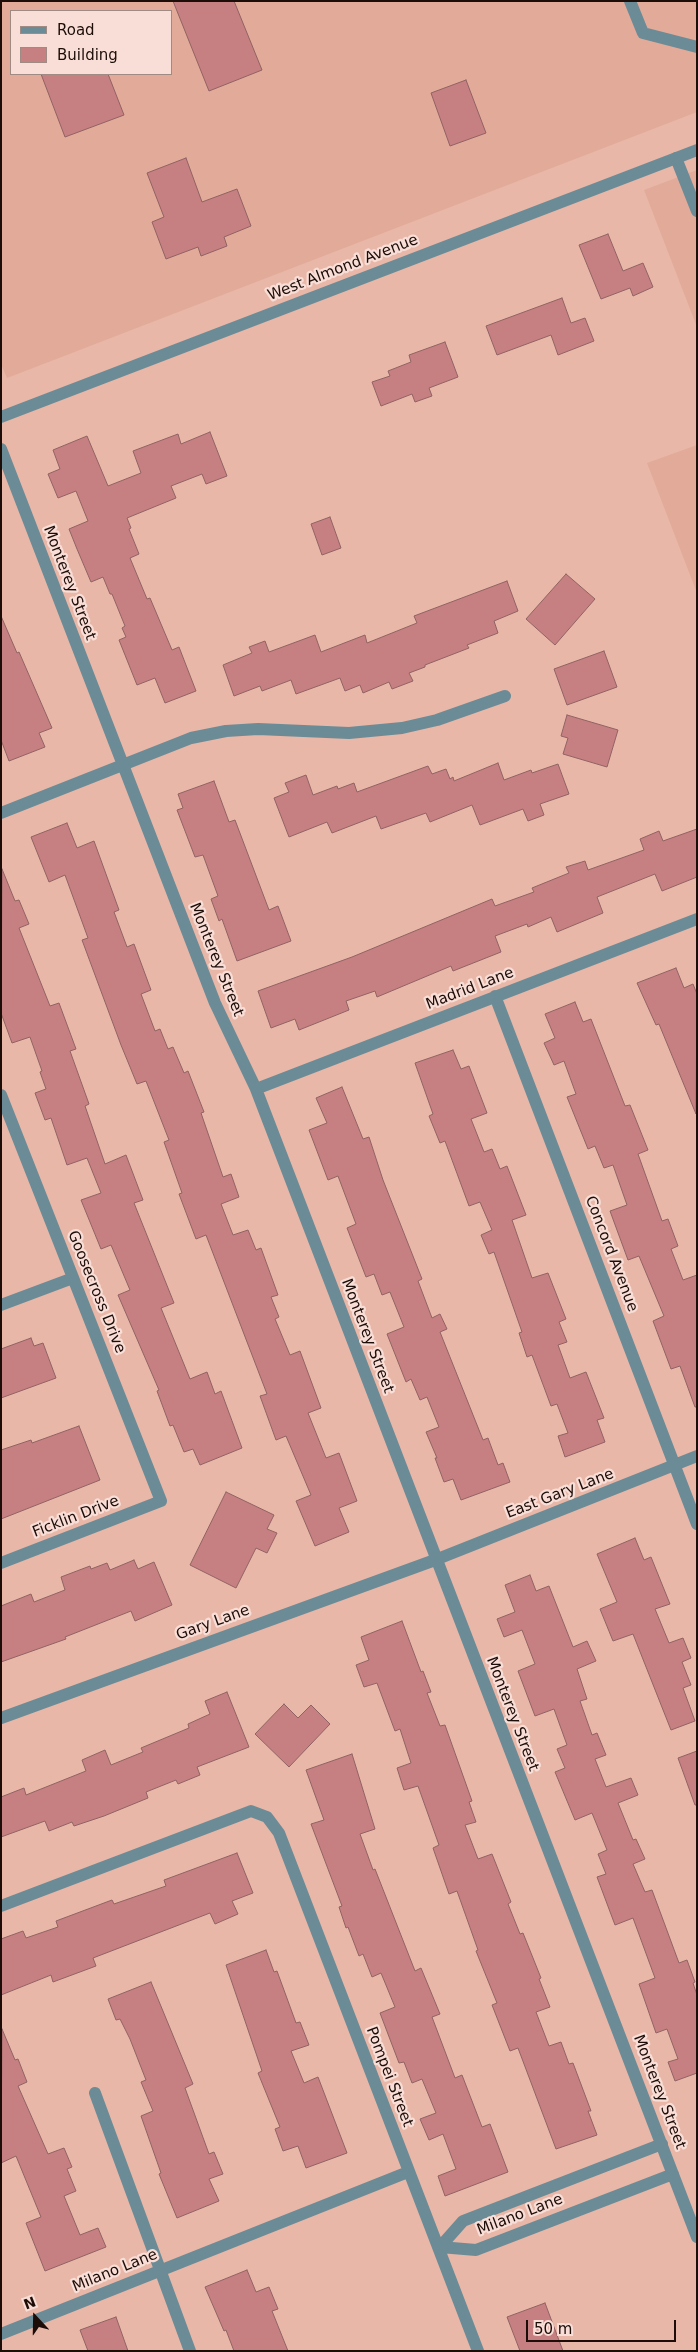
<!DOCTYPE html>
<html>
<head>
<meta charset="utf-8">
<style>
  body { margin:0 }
  #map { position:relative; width:698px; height:2352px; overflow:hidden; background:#e8b7a8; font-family:"DejaVu Sans",sans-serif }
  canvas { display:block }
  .frame { position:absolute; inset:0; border:2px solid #1d0d08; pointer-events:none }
  .legend { position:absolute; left:10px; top:10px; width:162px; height:65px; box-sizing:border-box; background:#f8ded6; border:1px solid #a08a84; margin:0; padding:6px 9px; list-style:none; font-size:15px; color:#1d0d08 }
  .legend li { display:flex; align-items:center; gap:10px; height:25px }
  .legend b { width:25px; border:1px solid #a08a84 }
  .north { position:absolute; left:10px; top:2292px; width:50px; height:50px; -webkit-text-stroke:4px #f8ded6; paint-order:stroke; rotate:339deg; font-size:14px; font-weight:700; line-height:20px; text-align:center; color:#1d0d08 }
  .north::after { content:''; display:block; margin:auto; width:18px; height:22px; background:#1d0d08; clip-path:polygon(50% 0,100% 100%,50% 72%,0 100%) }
  .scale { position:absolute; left:526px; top:2320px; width:150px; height:22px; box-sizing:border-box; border:2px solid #1d0d08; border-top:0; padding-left:6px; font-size:15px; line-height:18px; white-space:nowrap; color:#1d0d08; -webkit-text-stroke:4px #f8ded6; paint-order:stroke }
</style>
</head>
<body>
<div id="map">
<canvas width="698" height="2352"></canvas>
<div class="frame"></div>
<ul class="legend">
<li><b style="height:6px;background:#6b8c96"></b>Road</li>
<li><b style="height:14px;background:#c78082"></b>Building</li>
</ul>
<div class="north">N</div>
<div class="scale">50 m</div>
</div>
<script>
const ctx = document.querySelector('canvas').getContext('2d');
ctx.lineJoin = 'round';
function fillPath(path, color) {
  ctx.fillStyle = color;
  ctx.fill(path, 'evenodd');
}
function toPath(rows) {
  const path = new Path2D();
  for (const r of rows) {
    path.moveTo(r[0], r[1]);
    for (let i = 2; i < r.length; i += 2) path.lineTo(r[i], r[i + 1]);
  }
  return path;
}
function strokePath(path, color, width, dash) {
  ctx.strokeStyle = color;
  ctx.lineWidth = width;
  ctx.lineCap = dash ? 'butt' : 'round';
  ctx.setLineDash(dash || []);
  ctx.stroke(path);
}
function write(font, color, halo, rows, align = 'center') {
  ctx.font = font + ' "DejaVu Sans",sans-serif';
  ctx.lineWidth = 4.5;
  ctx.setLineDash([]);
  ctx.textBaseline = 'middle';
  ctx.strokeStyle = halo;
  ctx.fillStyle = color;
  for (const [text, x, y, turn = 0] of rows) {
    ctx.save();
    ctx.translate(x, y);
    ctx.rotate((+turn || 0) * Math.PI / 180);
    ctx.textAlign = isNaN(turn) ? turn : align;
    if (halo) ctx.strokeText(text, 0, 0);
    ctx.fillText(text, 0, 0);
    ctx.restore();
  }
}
fillPath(toPath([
  [1,1,697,1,697,112,7,378,1,364],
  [11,11,171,11,171,74,11,74],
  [697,170,697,327,644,190],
  [697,445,697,593,647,463]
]), '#e2aa98');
const building = toPath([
  [173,1,234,1,262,70,209,91,173,1],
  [41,74,108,74,124,115,65,137,41,74],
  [466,80,486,133,450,146,431,93,466,80],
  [186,158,202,202,237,189,251,226,224,237,227,246,201,256,198,247,166,259,152,222,164,217,147,173,186,158],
  [608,234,623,271,643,263,653,287,633,296,630,288,601,299,579,245,608,234],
  [562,298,571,323,585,318,594,341,558,355,551,335,497,355,486,326,562,298],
  [445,342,458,377,429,388,432,396,415,402,412,394,381,406,372,382,390,376,388,371,411,362,409,355,445,342],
  [210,432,227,476,206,484,202,474,171,486,176,498,127,518,131,528,129,529,139,554,130,558,147,599,150,598,172,650,179,647,196,691,165,703,155,678,137,685,119,640,126,637,122,628,125,626,112,594,110,594,103,577,91,582,77,549,69,529,88,521,76,491,58,498,48,474,60,469,53,450,87,436,108,486,141,473,133,451,178,434,181,444,210,432],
  [330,517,341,548,322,555,311,524,330,517],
  [566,574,595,599,555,645,526,619,566,574],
  [507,581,518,611,494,621,498,633,467,645,469,648,425,665,425,667,409,673,413,681,392,689,389,682,363,693,360,685,345,691,340,678,296,694,291,680,262,691,260,686,234,696,223,665,252,653,249,647,265,641,269,652,315,635,321,652,365,635,367,643,417,623,414,616,507,581],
  [1,616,17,653,19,652,52,728,39,733,45,747,9,761,1,740,1,616],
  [604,651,617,687,567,705,554,669,604,651],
  [567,715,618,730,607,767,563,754,568,738,561,736,567,715],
  [498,763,504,780,531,770,532,773,558,764,569,794,540,804,544,815,528,821,523,809,480,825,472,805,430,822,426,813,381,829,376,816,332,833,327,822,289,837,274,798,289,792,285,783,306,775,313,795,337,786,338,789,354,783,357,792,428,766,432,774,446,769,450,779,453,777,454,781,498,763],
  [214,781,229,822,235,820,269,910,278,906,291,941,237,961,222,919,219,921,211,899,218,896,203,855,195,857,177,810,183,808,178,794,214,781],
  [67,823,77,848,94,841,119,910,114,912,127,947,134,944,151,990,141,994,155,1031,160,1029,168,1049,173,1047,184,1073,188,1071,204,1112,201,1113,223,1177,231,1174,239,1197,221,1204,233,1235,248,1230,256,1250,261,1248,278,1295,271,1297,279,1317,275,1319,290,1355,300,1351,321,1408,308,1413,326,1458,339,1453,357,1501,339,1508,349,1532,315,1546,296,1501,311,1495,286,1436,276,1440,260,1396,267,1394,206,1235,196,1239,179,1194,182,1193,164,1142,169,1140,146,1081,137,1084,121,1045,82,940,88,938,65,875,49,882,31,837,67,823],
  [697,829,697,877,662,891,655,874,597,897,603,913,557,932,551,917,528,927,527,924,495,936,501,952,453,971,451,966,377,997,375,991,346,1001,349,1010,299,1030,295,1019,271,1028,258,991,352,957,492,899,495,906,534,892,532,888,569,873,566,867,585,861,588,870,644,850,640,839,659,831,663,841,697,829],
  [2,869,15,901,19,900,29,924,19,928,50,1006,59,1003,76,1049,70,1051,89,1104,85,1106,105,1164,126,1155,143,1200,134,1203,174,1303,161,1308,190,1379,207,1372,215,1394,221,1391,242,1448,200,1465,193,1449,184,1452,173,1425,170,1426,157,1391,159,1390,118,1295,130,1290,111,1245,101,1249,81,1200,101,1193,87,1158,67,1165,51,1118,45,1120,35,1093,46,1089,40,1072,42,1071,30,1037,12,1043,1,1013,2,869],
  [676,968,684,988,693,984,697,994,696,1114,659,1024,656,1025,637,983,676,968],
  [575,1002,583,1022,591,1019,625,1106,630,1105,648,1150,638,1154,662,1221,668,1219,678,1246,671,1249,683,1280,697,1275,697,1407,695,1407,680,1366,671,1369,653,1321,664,1316,639,1256,628,1260,610,1211,627,1205,613,1165,604,1168,595,1146,588,1149,567,1097,576,1094,564,1061,554,1065,544,1043,555,1038,545,1014,575,1002],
  [453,1050,461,1069,469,1066,487,1113,471,1119,484,1152,492,1149,500,1169,507,1166,526,1215,512,1220,532,1278,548,1273,566,1319,559,1322,567,1342,558,1345,570,1378,586,1372,604,1418,597,1420,605,1442,565,1457,558,1436,568,1433,557,1404,551,1406,532,1355,527,1357,519,1333,522,1332,494,1252,489,1254,481,1235,492,1230,480,1202,469,1206,445,1141,440,1143,429,1116,433,1114,415,1063,453,1050],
  [342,1087,363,1139,369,1137,383,1180,422,1279,418,1281,432,1318,440,1314,447,1329,440,1332,483,1440,488,1438,498,1465,503,1463,510,1482,461,1500,453,1479,444,1482,435,1458,437,1458,426,1432,439,1427,427,1397,420,1400,411,1379,406,1382,387,1334,404,1327,390,1292,382,1295,374,1274,366,1277,347,1228,356,1224,338,1176,328,1180,309,1130,327,1123,316,1098,342,1087],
  [31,1338,34,1346,43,1343,56,1378,1,1398,1,1349,31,1338],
  [79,1426,100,1480,1,1519,1,1450,31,1440,32,1443,79,1426],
  [226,1492,274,1515,267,1529,277,1533,267,1553,256,1548,236,1588,190,1565,226,1492],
  [635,1538,644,1560,651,1557,670,1604,655,1609,669,1643,683,1638,691,1658,682,1662,691,1685,683,1688,695,1721,671,1730,633,1634,613,1641,600,1609,617,1602,597,1554,635,1538],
  [134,1560,138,1569,154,1562,172,1605,135,1621,131,1611,65,1637,66,1639,1,1662,1,1606,31,1594,34,1602,65,1590,61,1577,90,1566,91,1569,107,1563,110,1570,134,1560],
  [530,1575,536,1591,549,1586,573,1647,587,1641,596,1661,577,1669,587,1699,580,1701,592,1735,597,1733,606,1755,595,1759,606,1787,631,1778,638,1795,618,1803,633,1840,636,1839,645,1859,633,1864,645,1892,652,1890,679,1963,687,1960,695,1982,693,1983,697,1995,697,2073,675,2081,668,2062,678,2059,667,2029,656,2033,639,1984,655,1978,633,1918,615,1925,597,1877,606,1874,598,1854,607,1850,592,1813,575,1820,555,1772,565,1768,557,1749,567,1745,554,1709,535,1716,518,1671,535,1664,522,1630,504,1637,497,1619,515,1612,505,1585,530,1575],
  [402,1621,421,1672,423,1671,431,1692,427,1693,440,1726,445,1725,472,1801,469,1802,476,1822,465,1825,478,1859,492,1854,511,1902,508,1904,520,1934,523,1933,541,1978,539,1979,550,2007,536,2012,549,2046,561,2042,569,2064,573,2063,591,2111,588,2111,597,2135,556,2149,518,2048,510,2051,492,2005,497,2003,476,1951,478,1950,457,1891,449,1894,433,1848,439,1845,418,1786,404,1790,397,1768,411,1763,400,1729,395,1731,377,1683,364,1687,356,1665,369,1660,361,1637,402,1621],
  [227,1692,249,1747,197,1767,200,1775,178,1784,176,1780,146,1792,148,1798,104,1816,74,1826,72,1822,49,1831,45,1821,1,1837,1,1797,24,1788,26,1795,86,1771,82,1760,105,1750,111,1765,143,1752,141,1748,189,1728,188,1724,210,1714,205,1701,227,1692],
  [284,1704,298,1718,311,1705,330,1724,289,1767,255,1734,284,1704],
  [697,1751,697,1805,695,1805,678,1758,697,1751],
  [352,1754,375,1829,360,1834,373,1870,375,1869,415,1971,421,1968,440,2014,432,2017,455,2078,462,2075,482,2127,490,2124,508,2172,445,2196,438,2176,456,2169,443,2134,429,2140,420,2119,436,2113,422,2079,412,2083,404,2062,399,2063,380,2013,395,2007,381,1973,372,1977,363,1954,359,1956,348,1927,346,1928,339,1907,342,1906,311,1824,324,1820,306,1770,352,1754],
  [237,1853,253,1893,232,1901,238,1914,215,1924,210,1913,93,1958,96,1966,53,1982,51,1975,1,1995,1,1939,23,1931,26,1938,58,1927,56,1921,112,1900,114,1904,166,1886,164,1880,237,1853],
  [266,1950,274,1972,277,1971,296,2023,300,2022,309,2045,291,2051,304,2083,318,2077,347,2153,306,2168,298,2146,283,2151,275,2129,280,2127,258,2073,262,2071,226,1965,266,1950],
  [151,1982,193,2084,185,2088,209,2154,214,2152,223,2174,209,2179,219,2201,177,2218,159,2174,161,2173,141,2116,153,2111,141,2082,146,2080,130,2039,120,2019,116,2020,108,1999,151,1982],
  [2,2029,15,2060,18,2059,27,2082,18,2086,48,2154,64,2148,72,2167,67,2169,76,2191,64,2196,80,2235,98,2228,106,2247,45,2271,26,2223,41,2217,16,2156,1,2163,2,2029],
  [247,2270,256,2292,269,2287,278,2309,272,2311,288,2351,234,2351,226,2330,224,2331,205,2287,247,2270],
  [545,2303,563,2351,520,2351,507,2317,545,2303],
  [116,2317,128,2351,88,2351,80,2330,116,2317]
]);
fillPath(building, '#c78082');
strokePath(building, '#916263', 1);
strokePath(toPath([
  [630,1,643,33,697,47],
  [676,158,697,211]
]), '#6b8c96', 12);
strokePath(toPath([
  [1,417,697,150],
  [1,449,215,1003,256,1089,697,2237],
  [1,813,191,738,226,731,258,729,349,733,402,728,437,720,505,696],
  [495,996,697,1524],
  [256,1089,697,919],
  [1,1095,161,1501,1,1563],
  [1,1305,73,1278],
  [1,1718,435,1560,697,1456],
  [1,1906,251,1811,267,1817,279,1833,478,2351],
  [95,2093,190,2351],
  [440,2247,463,2221,662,2144],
  [440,2247,476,2250,673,2174],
  [1,2334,408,2172]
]), '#6b8c96', 12);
write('15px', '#1d0d08', '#f8ded6', [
  ["West Almond Avenue",343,268,-21],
  ["Monterey Street",69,583,69],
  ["Monterey Street",216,960,68],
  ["Madrid Lane",470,989,-21],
  ["Concord Avenue",611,1254,69],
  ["Goosecross Drive",96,1292,68],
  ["Monterey Street",367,1336,69],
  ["East Gary Lane",560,1494,-21],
  ["Ficklin Drive",76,1517,-21],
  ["Gary Lane",213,1623,-20],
  ["Monterey Street",512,1714,69],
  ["Pompei Street",389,2077,69],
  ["Monterey Street",659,2092,69],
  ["Milano Lane",520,2215,-21],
  ["Milano Lane",115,2271,-22]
]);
</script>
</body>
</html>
